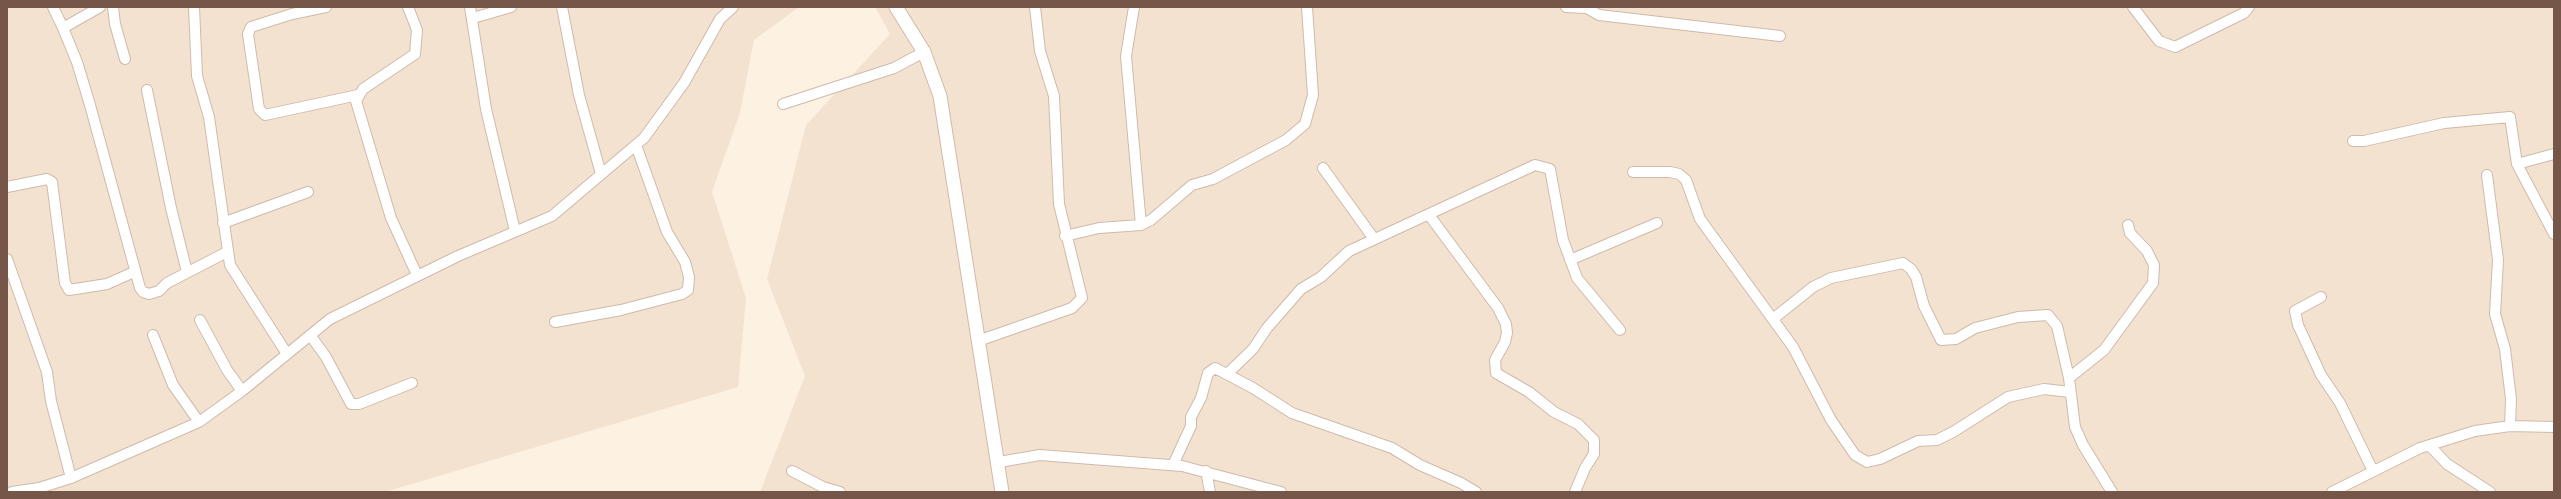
<!DOCTYPE html>
<html>
<head>
<meta charset="utf-8">
<style>
  body { margin:0 }
  #map { position:relative; width:2561px; height:499px; overflow:hidden; background:#fdf1e2; font-family:"Public Sans",sans-serif }
  canvas { display:block }
  .frame { position:absolute; inset:0; border:8px solid #755648; pointer-events:none }
</style>
</head>
<body>
<div id="map">
<canvas width="2561" height="499"></canvas>
<div class="frame"></div>
</div>
<script>
const ctx = document.querySelector('canvas').getContext('2d');
ctx.lineJoin = 'round';
function fillPath(path, color) {
  ctx.fillStyle = color;
  ctx.fill(path, 'evenodd');
}
function toPath(rows) {
  const path = new Path2D();
  for (const r of rows) {
    path.moveTo(r[0], r[1]);
    for (let i = 2; i < r.length; i += 2) path.lineTo(r[i], r[i + 1]);
  }
  return path;
}
function strokePath(path, color, width, dash) {
  ctx.strokeStyle = color;
  ctx.lineWidth = width;
  ctx.lineCap = dash ? 'butt' : 'round';
  ctx.setLineDash(dash || []);
  ctx.stroke(path);
}
fillPath(toPath([
  [7,7,799,7,754,40,740,113,712,192,746,298,738,387,385,492,7,492],
  [875,7,2554,7,2554,492,760,492,805,376,767,279,806,125,890,34]
]), '#f4e2d0');
const minor = toPath([
  [53,7,63,28,100,7],
  [113,7,115,24,125,59],
  [194,7,197,76,209,117,230,265,287,354],
  [326,7,292,14,251,27,248,34,259,109,265,115,358,95],
  [408,7,417,30,415,54,363,89,356,101,391,218,417,275],
  [470,7,486,109,515,231],
  [562,7,579,95,601,174],
  [1566,7,1585,8],
  [1585,7,1599,15,1780,36],
  [2133,7,2159,41,2175,47,2244,13,2249,7],
  [473,18,511,7],
  [63,28,77,62,90,105,140,288,143,292,149,294,159,291,167,283,227,252],
  [147,90,171,208,187,272],
  [783,104,894,68,924,52],
  [2353,141,2364,141,2444,123,2510,117,2517,164,2554,154],
  [2517,164,2554,234],
  [1323,168,1374,239],
  [1633,172,1670,172,1679,174,1686,180,1700,219,1793,347,1831,420,1855,455,1867,462,1880,459,1918,441,1937,440,1953,432,2008,397,2044,389,2070,392],
  [2487,175,2498,260,2495,314,2505,349,2511,399,2510,426],
  [7,187,47,179,52,182,65,283,69,290,107,284,134,272],
  [1429,215,1498,308,1506,324,1507,333,1505,342,1495,360,1496,373,1529,392,1554,412,1578,424,1594,440,1594,454,1585,468,1575,492],
  [223,223,308,192],
  [1141,225,1151,220,1192,185,1213,179,1286,140,1305,124,1313,95,1307,7],
  [1065,236,1099,228,1141,225,1126,56,1134,7],
  [7,259,47,372,51,401,71,478],
  [1570,260,1657,223],
  [2321,297,2295,311,2298,325,2321,375,2340,403,2373,471],
  [1773,319,1813,287,1831,278,1903,263,1911,269,1916,277,1924,306,1941,340,1956,339,1975,328,2018,317,2048,315,2057,326,2069,378,2075,427,2083,445,2112,492],
  [200,320,227,370,242,391],
  [555,322,621,310,682,294,688,290,689,277,685,262,667,232,636,145],
  [153,335,173,385,199,422],
  [310,335,326,357,351,404,359,404,412,383],
  [978,341,1072,308,1082,298,1059,204,1054,96,1040,51,1035,7],
  [1227,374,1253,349,1267,328,1301,289,1321,277,1349,251,1535,165,1550,169,1563,240,1577,278,1620,330],
  [2069,378,2104,350,2153,283,2154,265,2147,251,2130,233,2128,225],
  [2430,446,2447,464,2490,492],
  [999,462,1040,455,1182,466,1281,492],
  [1173,465,1191,426,1191,417,1201,398,1208,373,1215,368,1253,388,1292,413,1392,448,1420,465,1461,483,1476,492],
  [792,471,823,487,840,492],
  [1206,471,1210,492],
  [12,492,39,488,71,478,199,422,242,391,330,319,458,256,552,216,644,138,684,83,720,19,733,7],
  [2332,492,2420,448,2475,431,2510,426,2554,427]
]);
const secondary = toPath([
  [896,7,924,52,940,96,1002,492]
]);
strokePath(minor, '#d0baab', 12);
strokePath(secondary, '#d3baa8', 15);
strokePath(minor, '#fff', 10);
strokePath(secondary, '#fff', 13);
</script>
</body>
</html>
